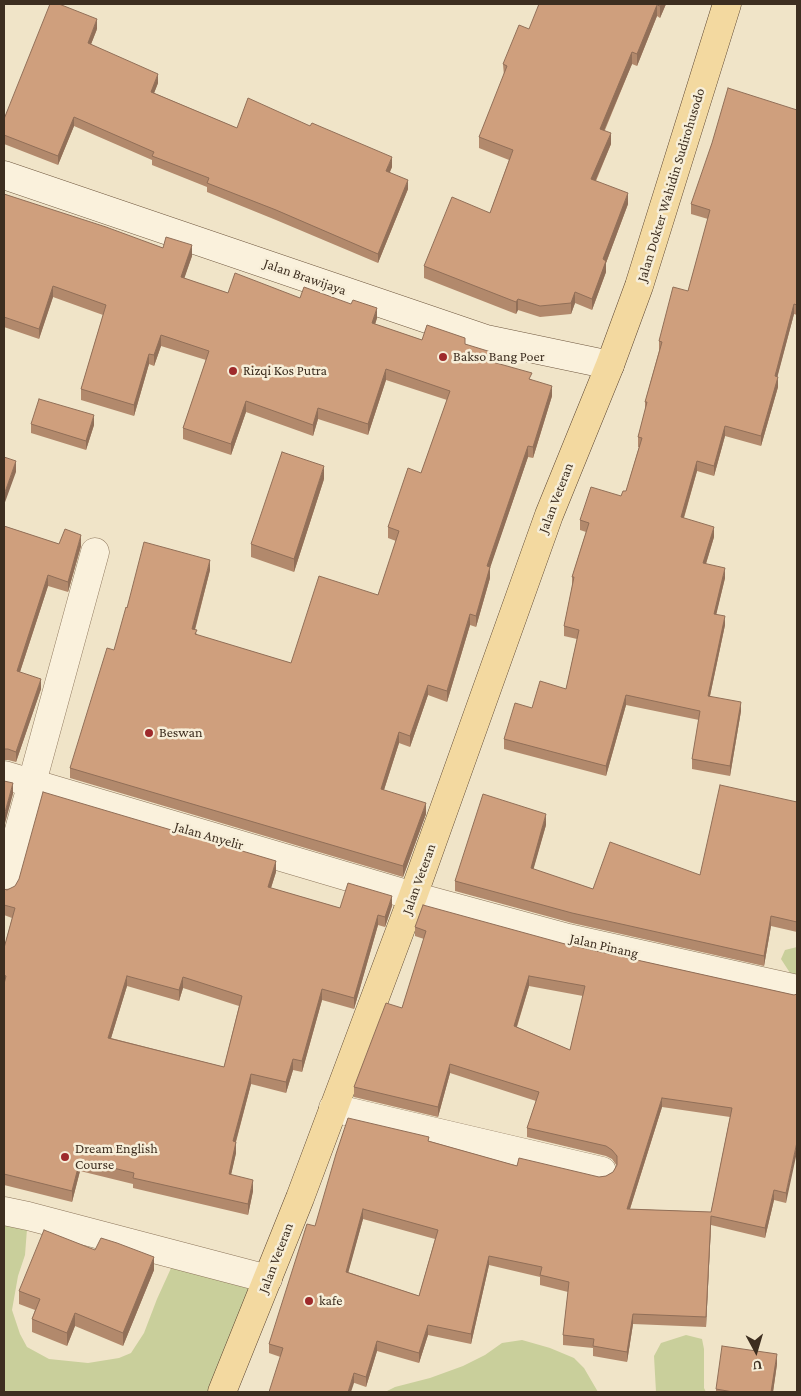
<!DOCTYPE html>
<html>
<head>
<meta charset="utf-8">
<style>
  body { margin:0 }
  #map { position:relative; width:801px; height:1396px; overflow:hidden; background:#f0e4c8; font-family:"Crimson Pro",serif }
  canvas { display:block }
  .frame { position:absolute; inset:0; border:5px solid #3d2e20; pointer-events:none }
  .north { position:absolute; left:731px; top:1326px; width:50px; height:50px; -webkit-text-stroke:4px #f7eed8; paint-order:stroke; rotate:174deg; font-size:14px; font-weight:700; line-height:20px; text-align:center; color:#3d2e20 }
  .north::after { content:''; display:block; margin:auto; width:18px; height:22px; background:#3d2e20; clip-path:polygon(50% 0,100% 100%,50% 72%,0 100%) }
</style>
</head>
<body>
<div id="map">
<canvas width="801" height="1396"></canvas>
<div class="frame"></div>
<div class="north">U</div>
</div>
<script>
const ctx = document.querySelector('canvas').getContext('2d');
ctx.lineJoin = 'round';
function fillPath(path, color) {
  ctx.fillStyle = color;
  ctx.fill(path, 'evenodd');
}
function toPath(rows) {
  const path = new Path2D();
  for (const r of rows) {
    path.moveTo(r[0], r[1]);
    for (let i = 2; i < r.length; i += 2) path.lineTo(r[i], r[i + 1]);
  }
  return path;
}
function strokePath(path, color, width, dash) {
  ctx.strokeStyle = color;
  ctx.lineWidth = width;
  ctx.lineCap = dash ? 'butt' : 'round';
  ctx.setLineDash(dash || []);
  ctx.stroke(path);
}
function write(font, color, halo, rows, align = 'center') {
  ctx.font = font + ' "Crimson Pro",serif';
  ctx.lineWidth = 5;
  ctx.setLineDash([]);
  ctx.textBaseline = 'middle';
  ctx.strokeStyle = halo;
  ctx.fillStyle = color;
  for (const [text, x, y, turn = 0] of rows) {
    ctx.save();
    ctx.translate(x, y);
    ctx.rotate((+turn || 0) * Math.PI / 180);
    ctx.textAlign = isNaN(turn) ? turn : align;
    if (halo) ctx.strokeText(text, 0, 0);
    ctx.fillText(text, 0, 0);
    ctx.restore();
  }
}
fillPath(toPath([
  [797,947,797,981,794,979,781,959,785,950],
  [4,1211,28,1216,25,1255,18,1276,12,1310,20,1334,27,1347,49,1359,88,1363,119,1358,131,1353,144,1333,157,1299,177,1255,268,1279,222,1392,4,1392],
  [686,1335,702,1339,704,1349,704,1388,706,1392,656,1392,654,1356,661,1343],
  [522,1340,550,1348,574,1358,584,1368,598,1392,385,1392,395,1387,430,1378,463,1366,485,1355,502,1343]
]), '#c9cf9b');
const minor = toPath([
  [4,885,95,552],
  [413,896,568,938,797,989],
  [333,1108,602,1171],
  [4,1211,28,1216,268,1279]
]);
const tertiary = toPath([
  [4,775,413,896]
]);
const secondary = toPath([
  [4,175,486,339,610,365]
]);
const primary = toPath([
  [222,1392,300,1198,413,896,549,515,610,365,639,286,727,4]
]);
strokePath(minor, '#8d765c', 29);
strokePath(tertiary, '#8d765c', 29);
strokePath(secondary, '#6f573f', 29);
strokePath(primary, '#5b4430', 29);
strokePath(minor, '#faf1dc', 28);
strokePath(tertiary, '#faf1dc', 28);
strokePath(secondary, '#faf1dc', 28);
strokePath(primary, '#f3d9a0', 28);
fillPath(toPath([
  [666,4,660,18,657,16,637,66,632,64,605,130,611,144,596,181,628,204,606,263,606,272,592,310,575,303,571,314,540,317,518,310,516,314,424,278,424,266,490,213,509,160,479,148,479,137,504,76,503,64,529,29],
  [97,29,91,44,158,83,154,93,237,128,392,167,390,172,408,189,378,263,276,220,207,192,207,187,152,165,152,160,74,126,58,165,4,144,4,119],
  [797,110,797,315,794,314,777,377,778,387,761,446,725,436,714,476,697,471,684,518,714,537,706,564,725,578,716,614,725,625,710,696,741,711,730,776,692,769,692,759,699,720,626,705,606,776,504,749,504,739,532,708,566,689,577,639,564,636,564,626,572,587,572,577,586,532,580,530,580,520,621,496,626,491,639,447,638,447,638,437,645,411,645,402,659,351,659,341,688,291,708,219,691,214,691,204],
  [4,194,163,248,192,256,184,278,228,293,300,298,377,318,375,324,422,340,465,344,491,361,532,380,552,396,533,458,528,457,490,567,490,578,476,627,470,625,447,702,428,695,410,747,399,743,384,790,426,814,403,877,70,778,70,768,114,650,127,608,210,570,195,630,197,635,291,663,378,595,396,541,388,538,388,527,421,473,447,400,386,380,368,435,318,419,313,436,246,412,231,455,183,439,183,428,206,360,161,346,154,366,149,364,134,416,81,400,81,389,103,315,53,297,39,339,4,327],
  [31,424,94,425,86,450,31,433],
  [324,479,294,572,251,557,251,544],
  [4,526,59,544,81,546,68,592,48,586,20,672,41,689,16,762,8,760,4,760],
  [797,802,797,932,771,926,764,966,572,923,455,891,455,881,546,825,533,869,593,889,700,875],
  [276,872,271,888,340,908,392,906,385,927,378,925,354,1009,322,1000,302,1072,293,1070,286,1093,251,1084,236,1142,236,1153,231,1174,253,1191,248,1215,133,1188,133,1184,80,1171,72,1202,4,1185,4,948,12,918,4,915,4,889],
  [127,986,179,1001,183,988,239,1006,224,1067,111,1038],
  [415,927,565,944,794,995,786,1203,774,1200,765,1238,711,1225,706,1327,633,1324,627,1362,593,1356,593,1348,563,1345,563,1335,568,1292,540,1285,540,1277,489,1265,471,1344,428,1335,419,1363,377,1351,366,1387,269,1353,269,1344,315,1226,429,1141,517,1166,599,1177,606,1176,613,1172,617,1166,612,1159,606,1156,527,1137,527,1128,536,1101,450,1073,438,1117,354,1097,354,1087,402,1008,424,939,415,936],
  [529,986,583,996,570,1050,517,1027],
  [662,1107,730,1117,711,1212,630,1209],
  [363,1219,435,1239,419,1296,348,1272],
  [95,1250,154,1270,123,1346,75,1326,67,1346,32,1332,32,1319,35,1310,19,1304,19,1291],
  [777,1364,773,1392,716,1392,716,1389]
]), '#b2896c');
fillPath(toPath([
  [661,4,666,4,660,18,660,6],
  [657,5,657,16,637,66,637,54],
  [97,19,97,29,88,52,88,43],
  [632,52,632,64,600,140,600,129],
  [158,74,158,83,151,101,151,92],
  [74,117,74,126,58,165,58,156],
  [611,133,611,144,591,191,591,179],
  [392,157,392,167,386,180,386,171],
  [408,180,408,189,378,263,378,254],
  [628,193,628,204,606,263,606,272,592,310,592,299,603,259],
  [192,245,192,256,181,288,181,277],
  [53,286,53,297,39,339,39,329],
  [575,292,575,303,571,314,571,303],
  [518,299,518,310,516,314,516,302],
  [794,304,794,314,775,386,775,376],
  [377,308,377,318,372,334,372,323],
  [161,335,161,346,154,366,154,355],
  [149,354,149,364,134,416,134,405],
  [386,369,386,380,368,435,368,424],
  [778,377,778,387,761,446,761,436],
  [552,386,552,396,533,458,533,447],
  [246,401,246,412,231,455,231,444],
  [318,408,318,419,313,436,313,425],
  [94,415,94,425,86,450,86,441],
  [725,426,725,436,714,476,714,466],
  [528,446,528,457,487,577,487,566],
  [16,461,16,472,4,505,4,495],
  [697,461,697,471,681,527,681,517],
  [324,466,324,479,294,572,294,559],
  [714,527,714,537,703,573,703,563],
  [81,535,81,546,68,592,68,582],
  [210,560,210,570,192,640,192,629],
  [490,567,490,578,476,627,476,616],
  [725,568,725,578,714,624,714,614],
  [48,575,48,586,17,681,17,671],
  [470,614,470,625,447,702,447,691],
  [725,616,725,625,708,705,708,696],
  [41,679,41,689,16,762,16,752],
  [428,685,428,695,410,747,410,736],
  [626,695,626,705,606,776,606,766],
  [741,702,741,711,730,776,730,766],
  [399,732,399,743,381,799,381,789],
  [13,783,13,794,4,827,4,816],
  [426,803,426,814,403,877,403,866],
  [546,814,546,825,531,878,531,868],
  [276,861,276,872,268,897,268,887],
  [392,896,392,906,385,927,385,917],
  [378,915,378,925,354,1009,354,998],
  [771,916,771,926,764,966,764,956],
  [127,976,127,986,108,1048,108,1038],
  [529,976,529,986,514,1035,514,1026],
  [183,977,183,988,179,1001,179,990],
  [322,989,322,1000,302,1072,302,1061],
  [293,1059,293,1070,286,1093,286,1082],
  [450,1064,450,1073,438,1117,438,1107],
  [251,1074,251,1084,233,1152,233,1141],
  [662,1098,662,1107,627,1218,627,1209],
  [236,1142,236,1153,229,1184,229,1174],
  [797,1142,797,1152,786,1203,786,1193],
  [80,1160,80,1171,72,1202,72,1191],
  [253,1180,253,1191,248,1215,248,1204],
  [774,1190,774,1200,765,1238,765,1228],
  [363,1209,363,1219,346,1281,346,1272],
  [711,1216,711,1225,706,1327,706,1317],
  [489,1256,489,1265,471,1344,471,1334],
  [154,1257,154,1270,123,1346,123,1333],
  [75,1313,75,1326,67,1346,67,1333],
  [633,1314,633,1324,627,1362,627,1352],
  [428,1325,428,1335,419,1363,419,1353],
  [377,1341,377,1351,366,1387,366,1377],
  [777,1354,777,1364,773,1392,771,1392],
  [354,1373,354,1383,351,1392,348,1392]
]), '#916f58');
const building = toPath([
  [50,4,59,4,97,19,88,43,158,74,151,92,237,128,248,98,310,126,312,123,392,157,386,171,408,180,378,254,276,210,207,183,209,178,152,156,154,152,74,117,58,156,4,135,4,119,50,4],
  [539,4,661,4,660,6,657,5,637,54,632,52,600,129,611,133,591,179,628,193,603,259,606,261,592,299,575,292,571,303,540,306,518,299,516,302,424,266,452,197,490,213,513,150,479,137,507,66,503,64,519,25,529,29,539,4],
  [728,88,797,110,797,305,794,304,775,376,778,377,761,436,725,426,714,466,697,461,681,517,714,527,703,563,725,568,714,614,725,616,708,696,741,702,730,766,692,759,700,711,626,695,606,766,504,739,515,703,532,708,540,681,566,689,579,630,564,626,574,577,572,577,589,523,580,520,591,487,621,496,623,491,626,491,642,438,638,437,647,402,645,402,662,342,659,341,673,287,688,291,710,210,691,204,712,143,728,88],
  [4,194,106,227,163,248,166,237,192,245,181,277,228,293,235,273,300,298,304,287,351,304,353,300,377,308,372,323,422,340,427,325,465,338,465,344,491,352,489,361,532,373,529,379,552,386,533,447,528,446,487,566,490,567,476,616,470,614,447,691,428,685,410,736,399,732,381,789,426,803,403,866,70,768,107,648,114,650,126,607,127,608,144,542,210,560,192,629,197,630,195,634,291,663,319,576,378,595,399,531,388,527,408,468,421,473,450,391,386,369,368,424,318,408,313,425,246,401,231,444,183,428,209,351,161,335,154,355,149,354,134,405,81,389,106,305,53,286,39,329,4,317,4,194],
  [39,399,94,415,86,441,31,424,39,399],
  [282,452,324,466,294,559,251,544,282,452],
  [4,457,16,461,4,495,4,457],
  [4,526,59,544,65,529,81,535,68,582,48,575,17,671,41,679,16,752,8,749,4,749,4,526],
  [4,781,13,783,4,816,4,781],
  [720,785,797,802,797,922,771,916,764,956,572,913,455,881,483,794,546,814,531,868,593,889,610,842,700,875,720,785],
  [43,792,276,861,268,887,340,908,348,883,392,896,385,917,378,915,354,998,322,989,302,1061,293,1059,286,1082,251,1074,233,1141,236,1142,229,1174,253,1180,248,1204,133,1178,134,1173,80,1160,72,1191,4,1174,4,984,6,976,4,975,4,948,15,908,4,905,4,889,7,890,15,886,19,879,43,792],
  [127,976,179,990,183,977,242,996,224,1067,108,1038,127,976],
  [423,905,565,944,794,995,797,994,797,1142,786,1193,774,1190,765,1228,711,1216,706,1317,633,1314,627,1352,593,1346,594,1339,563,1335,569,1282,540,1275,542,1267,489,1256,471,1334,428,1325,419,1353,377,1341,366,1377,354,1373,348,1392,269,1392,283,1348,269,1344,307,1224,315,1226,336,1154,348,1118,429,1137,428,1141,517,1166,519,1158,599,1177,606,1176,613,1172,617,1165,617,1156,612,1150,606,1146,527,1128,539,1092,450,1064,438,1107,354,1087,386,1003,402,1008,426,931,415,927,423,905],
  [529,976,585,986,570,1050,514,1026,529,976],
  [662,1098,732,1108,711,1212,627,1209,662,1098],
  [363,1209,438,1230,419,1296,346,1272,363,1209],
  [44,1230,95,1250,101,1238,117,1243,154,1257,123,1333,75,1313,67,1333,32,1319,40,1299,19,1291,44,1230],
  [722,1346,777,1354,771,1392,733,1392,716,1389,722,1346]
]);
fillPath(building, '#cf9f7d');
strokePath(building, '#916f58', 1);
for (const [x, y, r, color] of [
  [443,357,5,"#9e2a2b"],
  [233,371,5,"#9e2a2b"],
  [149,733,5,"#9e2a2b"],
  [65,1157,5,"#9e2a2b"],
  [309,1301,5,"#9e2a2b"]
]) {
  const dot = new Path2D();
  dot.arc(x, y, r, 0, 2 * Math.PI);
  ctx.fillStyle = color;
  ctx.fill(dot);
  strokePath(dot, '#f7eed8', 2);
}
write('14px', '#3d2e20', '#f7eed8', [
  ["Jalan Dokter Wahidin Sudirohusodo",671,185,-73],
  ["Jalan Brawijaya",305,277,19],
  ["Jalan Veteran",556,498,-69],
  ["Jalan Anyelir",209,836,16],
  ["Jalan Veteran",419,879,-70],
  ["Jalan Pinang",604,946,13],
  ["Jalan Veteran",276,1258,-69]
]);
write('14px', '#3d2e20', '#f7eed8', [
  ["Bakso Bang Poer",453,357],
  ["Rizqi Kos Putra",243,371],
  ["Beswan",159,733],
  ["Dream English",75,1149],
  ["Course",75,1165],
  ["kafe",319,1301]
], 'left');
</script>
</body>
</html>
